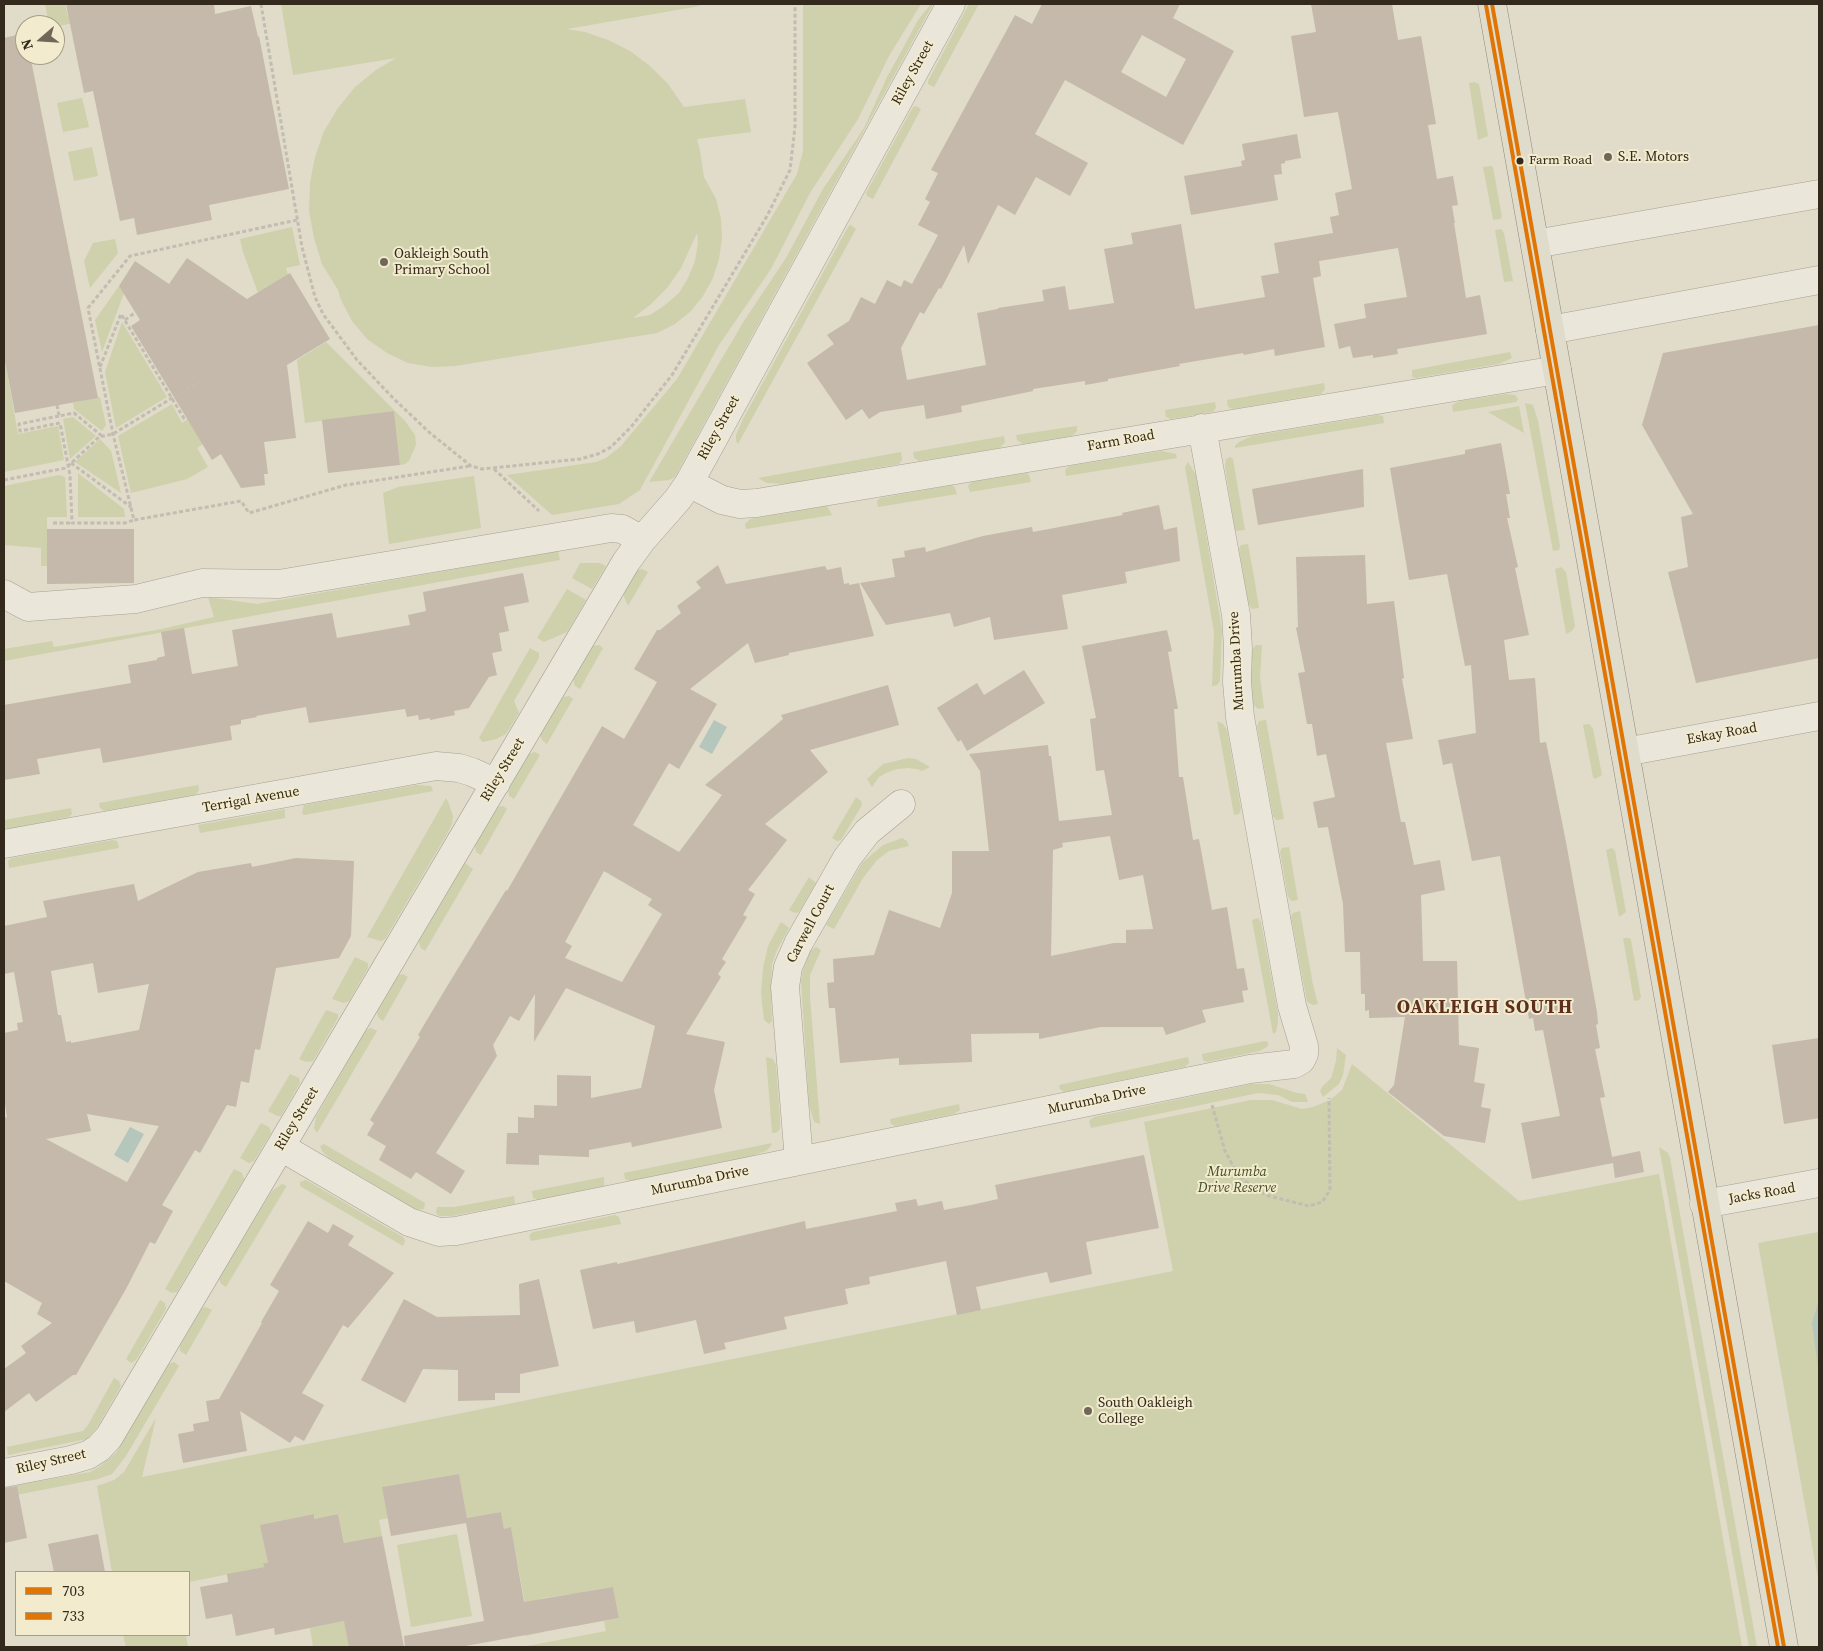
<!DOCTYPE html>
<html>
<head>
<meta charset="utf-8">
<style>
  body { margin:0 }
  #map { position:relative; width:1823px; height:1651px; overflow:hidden; background:#e1dbc9; font-family:"Source Serif 4",serif }
  canvas { display:block }
  .frame { position:absolute; inset:0; border:5px solid #33291c; pointer-events:none }
  .legend { position:absolute; left:15px; top:1571px; width:175px; height:65px; box-sizing:border-box; background:#f3ebce; border:1px solid #a69d87; margin:0; padding:6px 9px; list-style:none; font-size:15px; color:#33291c }
  .legend li { display:flex; align-items:center; gap:10px; height:25px }
  .legend b { width:25px; border:1px solid #a69d87 }
  .north { position:absolute; left:15px; top:15px; width:50px; height:50px; box-sizing:border-box; background:#f3ebce; border:1px solid #a69d87; border-radius:50%; rotate:251deg; font-size:14px; font-weight:700; line-height:20px; text-align:center; color:#33291c }
  .north::after { content:''; display:block; margin:auto; width:18px; height:22px; background:#706759; clip-path:polygon(50% 0,100% 100%,50% 72%,0 100%) }
</style>
</head>
<body>
<div id="map">
<canvas width="1823" height="1651"></canvas>
<div class="frame"></div>
<ul class="legend">
<li><b style="height:6px;background:#e07504"></b>703</li>
<li><b style="height:6px;background:#e07504"></b>733</li>
</ul>
<div class="north">N</div>
</div>
<script>
const ctx = document.querySelector('canvas').getContext('2d');
ctx.lineJoin = 'round';
function fillPath(path, color) {
  ctx.fillStyle = color;
  ctx.fill(path, 'evenodd');
}
function toPath(rows) {
  const path = new Path2D();
  for (const r of rows) {
    path.moveTo(r[0], r[1]);
    for (let i = 2; i < r.length; i += 2) path.lineTo(r[i], r[i + 1]);
  }
  return path;
}
function strokePath(path, color, width, dash) {
  ctx.strokeStyle = color;
  ctx.lineWidth = width;
  ctx.lineCap = dash ? 'butt' : 'round';
  ctx.setLineDash(dash || []);
  ctx.stroke(path);
}
function write(font, color, halo, rows, align = 'center') {
  ctx.font = font + ' "Source Serif 4",serif';
  ctx.lineWidth = 4;
  ctx.setLineDash([]);
  ctx.textBaseline = 'middle';
  ctx.strokeStyle = halo;
  ctx.fillStyle = color;
  for (const [text, x, y, turn = 0] of rows) {
    ctx.save();
    ctx.translate(x, y);
    ctx.rotate((+turn || 0) * Math.PI / 180);
    ctx.textAlign = isNaN(turn) ? turn : align;
    if (halo) ctx.strokeText(text, 0, 0);
    ctx.fillText(text, 0, 0);
    ctx.restore();
  }
}
fillPath(toPath([
  [45,4,65,4,68,16,108,8,110,15,55,27,55,25,49,25],
  [281,4,699,4,700,6,567,29,585,32,608,40,630,51,650,66,668,84,684,107,745,99,751,132,697,139,700,151,704,177,716,199,721,219,722,239,719,259,713,278,703,296,691,311,675,324,657,333,455,366,432,367,408,363,387,353,367,339,352,321,341,300,338,290,322,264,314,238,309,211,310,183,315,157,324,131,338,108,355,87,376,70,396,58,293,75],
  [697,233,698,243,695,261,688,278,679,293,665,305,650,315,633,318,650,305,667,288,681,268],
  [803,4,921,4,889,56,858,119,810,193,771,269,719,345,640,490,619,504,552,515,507,475,596,462,606,458,621,446,677,379,797,174,803,151],
  [931,4,933,4,675,477,669,480,649,482,744,321,786,258,823,189,864,128,887,77,902,50,918,20],
  [969,4,979,4,934,87,928,84,928,81],
  [1475,82,1479,84,1488,136,1478,140,1469,83],
  [82,98,89,127,63,132,57,103],
  [916,106,921,109,873,199,867,196,866,193,913,107],
  [92,147,98,176,74,181,68,152],
  [1491,166,1493,167,1502,217,1500,219,1493,220,1483,167],
  [851,225,856,229,738,444,736,441,736,435,743,419,848,227],
  [292,227,300,265,286,268,288,275,258,293,243,252,240,239],
  [1501,229,1504,233,1513,281,1504,282,1495,230],
  [115,239,118,253,90,288,84,261,93,243],
  [119,286,124,293,102,352,95,320],
  [122,322,167,397,116,428,105,372],
  [326,342,405,421,415,435,416,445,409,461,405,464,400,465,394,411,305,423,297,360],
  [1510,352,1512,358,1499,364,1416,378,1412,377,1412,370],
  [4,356,18,434,58,426,64,460,4,472],
  [1324,383,1325,389,1321,394,1233,409,1228,407,1227,400],
  [1506,394,1515,395,1518,399,1516,402,1453,412,1452,405,1460,401],
  [100,397,106,425,102,431,74,409,73,403],
  [1215,402,1216,408,1213,412,1171,419,1166,417,1165,410],
  [1525,403,1533,405,1538,421,1560,546,1559,550,1553,551],
  [172,404,182,423,188,419,203,444,197,448,208,467,187,479,131,493,118,436],
  [1519,406,1524,433,1488,412],
  [1378,415,1383,416,1384,423,1235,448,1235,446,1239,442,1252,436],
  [73,417,96,436,70,459,63,419],
  [1077,426,1077,431,1072,436,1023,444,1017,440,1016,435],
  [1004,436,1005,442,1000,448,919,461,914,458,913,452],
  [100,439,111,451,121,493,75,462],
  [1162,451,1176,454,1177,458,1066,476,1065,470,1069,466],
  [901,452,902,460,899,464,785,484,767,483,758,478],
  [1230,457,1233,459,1245,530,1235,531,1225,467,1226,459],
  [1188,462,1196,475,1222,630,1220,681,1217,685,1212,686,1214,632,1185,467],
  [78,473,124,509,125,517,78,517],
  [1027,473,1029,475,1031,482,970,492,968,486,971,482],
  [59,475,65,477,67,517,47,517,47,566,41,566,41,548,4,545,4,486],
  [474,476,481,528,389,544,383,493,398,487],
  [953,485,955,488,957,494,878,507,877,501,880,498],
  [827,506,832,515,746,529,745,524,750,519],
  [1248,544,1254,577,1259,608,1252,609,1248,603,1239,549,1241,545],
  [558,551,560,560,4,661,4,649,52,641,54,647,157,630,214,617,208,597,257,604],
  [580,563,600,563,606,566,592,589,572,578],
  [1561,567,1566,572,1575,626,1572,631,1566,634,1555,569],
  [642,569,648,572,628,606,623,594,637,570],
  [567,589,586,600,567,632,544,642,537,638],
  [599,645,603,648,580,689,575,686,573,679,593,646],
  [1256,645,1262,645,1260,677,1264,708,1258,709,1253,704,1250,676,1252,650],
  [530,648,539,653,539,658,514,701,519,713,506,734,496,739,483,742,479,738],
  [569,696,573,699,547,744,542,740,540,735,563,697],
  [1266,720,1284,819,1276,820,1273,816,1257,726,1259,721],
  [1217,721,1223,724,1227,730,1241,809,1239,814,1234,815],
  [1589,724,1593,729,1602,775,1595,779,1593,777,1583,725],
  [535,752,540,755,514,799,509,796,508,789,529,754],
  [908,758,916,759,930,767,922,771,917,769,908,768,897,769,886,773,879,777,872,787,867,779,883,764],
  [198,785,199,790,195,795,104,811,100,808,99,803],
  [416,785,431,786,433,791,304,815,302,813,304,805],
  [856,797,861,801,862,805,841,840,837,841,832,838],
  [446,798,449,804,453,816,452,824,447,834,385,939,381,941,367,937],
  [503,806,507,809,481,855,476,852,475,845,498,807],
  [71,808,72,814,69,817,4,830,4,820],
  [285,809,285,818,200,833,198,825],
  [902,838,907,841,909,846,889,851,877,860,863,878,834,929,826,925,862,863,883,845],
  [113,840,117,841,119,848,9,868,8,861,12,858],
  [1289,847,1298,900,1292,901,1288,897,1280,852,1282,848],
  [1612,848,1615,851,1626,912,1619,917,1606,850],
  [465,863,473,869,425,951,420,947,419,941],
  [809,877,816,883,799,912,795,913,789,910],
  [1300,911,1313,985,1318,1004,1313,1005,1307,1002,1291,917,1293,913],
  [1258,918,1261,922,1278,1013,1278,1022,1276,1032,1273,1034,1252,920],
  [781,922,789,928,777,950,772,964,771,996,772,1021,769,1024,764,1020,761,993,763,968,768,946],
  [1623,938,1629,938,1631,940,1641,997,1639,1000,1634,1001],
  [816,947,821,950,810,975,810,997,820,1124,814,1122,809,1105,801,981,803,970,810,951],
  [355,957,368,963,368,968,349,1001,344,1003,332,999],
  [403,974,408,977,383,1021,378,1017,377,1012,399,975],
  [326,1010,338,1014,338,1018,313,1061,306,1062,299,1059],
  [371,1028,377,1031,317,1133,314,1128,316,1117,366,1030],
  [1265,1041,1268,1042,1268,1046,1260,1051,1207,1062,1203,1060,1202,1054],
  [1337,1048,1346,1055,1343,1075,1339,1084,1323,1097,1320,1091,1322,1087,1331,1078,1336,1061],
  [766,1057,773,1059,776,1065,780,1118,780,1129,776,1133,772,1133],
  [1188,1057,1189,1063,1185,1067,1064,1092,1060,1089,1059,1085],
  [1352,1064,1519,1201,1659,1174,1742,1647,522,1647,606,1631,604,1621,619,1618,613,1587,583,1592,588,1623,576,1626,570,1594,539,1599,544,1632,525,1636,522,1621,528,1620,511,1528,504,1529,501,1512,467,1518,459,1474,383,1487,388,1518,379,1520,382,1536,350,1542,353,1556,345,1546,338,1514,314,1519,314,1514,261,1525,268,1563,263,1564,264,1567,189,1582,189,1572,112,1572,97,1486,114,1480,124,1472,156,1418,142,1477,1173,1271,1144,1122,1251,1100,1272,1100,1302,1109,1313,1107,1330,1100,1342,1090],
  [290,1074,299,1078,300,1083,281,1116,277,1116,268,1111],
  [1251,1084,1269,1084,1297,1093,1305,1094,1308,1102,1292,1102,1278,1095,1258,1093,1091,1128,1089,1121,1094,1117],
  [959,1104,960,1110,954,1114,896,1126,891,1124,890,1119],
  [261,1123,269,1127,271,1133,254,1161,249,1163,240,1158],
  [772,1143,771,1146,766,1151,745,1158,630,1181,625,1179,624,1173],
  [324,1144,425,1203,424,1209,417,1210,329,1158,322,1151,320,1146],
  [1659,1147,1668,1153,1670,1158,1757,1647,1749,1647],
  [234,1169,242,1173,244,1179,177,1292,172,1293,165,1289],
  [604,1177,604,1186,538,1200,533,1198,532,1191],
  [306,1180,403,1237,405,1241,403,1246,300,1186,300,1182],
  [282,1184,287,1186,286,1187,226,1287,221,1284,219,1279,268,1197,273,1190],
  [514,1196,515,1204,452,1216,439,1216,436,1213,437,1207,454,1207],
  [615,1215,619,1217,621,1224,531,1241,529,1235,533,1232],
  [1819,1232,1819,1584,1758,1243],
  [160,1300,165,1303,166,1309,136,1360,131,1363,126,1359],
  [206,1307,212,1310,186,1355,180,1351,180,1346,202,1308],
  [174,1362,179,1366,126,1456,112,1474,98,1479,16,1495,15,1487,18,1485,90,1472,99,1467,116,1453,169,1364],
  [114,1378,119,1381,121,1386,96,1429,87,1439,8,1455,7,1447,83,1431,88,1425],
  [457,1534,472,1616,411,1627,397,1545],
  [353,1619,349,1647,313,1647,310,1628],
  [123,1635,186,1635,188,1647,126,1647]
]), '#ced1ac');
fillPath(toPath([
  [714,720,727,727,712,754,699,747],
  [130,1127,144,1134,128,1163,114,1155],
  [1819,1300,1819,1374,1812,1323]
]), '#b5c6bc');
fillPath(toPath([
  [66,4,214,4,215,14,251,6,258,37,259,36,289,189,209,205,212,220,137,235,134,218,120,221,93,91,84,93],
  [1042,4,1180,4,1173,18,1234,51,1183,145,1065,80,1035,134,1088,163,1070,196,1036,177,1015,215,998,205,968,264,964,245,941,289,939,288,924,314,920,312,901,348,907,380,986,365,977,313,998,309,998,308,1044,301,1042,290,1065,286,1069,310,1114,303,1104,249,1133,244,1131,233,1181,224,1195,309,1265,297,1261,276,1279,273,1274,243,1333,233,1330,217,1339,215,1335,193,1352,189,1338,112,1304,117,1291,36,1316,32,1311,4,1392,4,1398,40,1421,36,1436,124,1428,125,1437,179,1453,176,1458,205,1452,206,1455,223,1454,223,1466,298,1480,295,1487,334,1397,349,1398,354,1373,358,1373,355,1353,358,1350,346,1339,349,1334,324,1366,318,1364,304,1407,297,1398,248,1319,261,1321,276,1313,278,1325,347,1275,356,1274,349,1244,355,1243,353,1179,364,1180,366,1108,379,1108,381,1085,385,1085,381,1033,389,1033,391,961,406,962,412,926,419,924,405,880,412,869,419,862,409,846,420,807,363,834,344,827,335,849,321,861,297,875,304,887,280,901,287,904,280,912,284,938,235,918,225,930,202,925,199,938,173,931,170,1015,15,1032,24],
  [1142,35,1186,59,1166,97,1121,72],
  [25,33,25,55,30,55,98,398,15,413,4,356,4,38],
  [1297,134,1301,158,1285,161,1285,163,1281,164,1282,174,1274,175,1278,200,1191,215,1184,176,1242,166,1241,161,1245,160,1242,144],
  [187,258,247,299,290,273,330,339,287,365,296,438,264,442,268,474,264,474,265,485,241,488,221,454,212,460,131,326,140,320,119,286,135,261,169,284],
  [1819,325,1819,658,1696,683,1668,572,1688,567,1681,517,1693,514,1642,425,1663,353],
  [394,411,400,465,328,473,322,420],
  [1501,443,1510,494,1506,494,1510,518,1507,518,1518,567,1515,568,1529,635,1504,640,1509,680,1535,678,1540,743,1546,742,1565,837,1597,1012,1598,1024,1596,1025,1600,1048,1595,1049,1605,1097,1600,1098,1613,1161,1612,1157,1640,1151,1644,1172,1615,1178,1613,1163,1532,1179,1521,1123,1560,1116,1543,1030,1535,1031,1533,1018,1529,1019,1500,856,1472,861,1452,763,1443,765,1438,740,1476,733,1471,665,1465,666,1447,574,1409,580,1390,468,1465,454,1465,450],
  [1363,469,1364,507,1258,525,1252,489],
  [1159,505,1164,530,1177,527,1180,561,1125,572,1127,583,1062,595,1068,629,994,640,990,617,954,627,950,613,886,625,860,583,895,577,892,559,905,557,904,551,925,547,926,552,983,536,1032,527,1033,532,1123,515,1122,513],
  [47,529,134,529,134,583,47,584],
  [1365,555,1367,604,1394,601,1404,678,1402,679,1413,739,1386,743,1401,822,1405,822,1414,865,1440,860,1445,890,1421,895,1423,961,1457,961,1459,1045,1479,1048,1474,1082,1485,1084,1481,1107,1491,1109,1485,1143,1444,1136,1388,1092,1394,1085,1405,1017,1369,1018,1369,1010,1365,1011,1365,994,1361,994,1360,952,1345,952,1343,904,1328,827,1318,828,1313,802,1335,797,1326,754,1317,756,1312,724,1307,724,1298,673,1305,672,1296,628,1298,627,1296,557],
  [718,565,726,584,825,566,827,570,841,567,844,584,849,583,849,585,859,583,874,636,789,653,789,655,755,663,748,643,690,689,717,704,679,769,669,763,633,825,679,852,722,795,705,785,783,719,781,715,888,685,899,725,810,750,828,772,765,824,787,840,748,890,755,894,743,915,747,917,722,959,726,962,718,974,721,977,686,1034,725,1042,714,1090,722,1128,632,1147,631,1142,589,1150,589,1157,539,1155,539,1165,506,1164,507,1133,518,1133,518,1117,534,1118,534,1105,557,1106,557,1075,591,1076,591,1098,641,1088,655,1026,566,988,534,1042,535,994,519,1021,510,1016,493,1045,497,1056,436,1153,465,1171,451,1194,416,1172,411,1179,379,1160,386,1146,367,1135,374,1123,370,1120,420,1037,418,1035,446,988,506,890,507,891,602,726,624,739,657,682,634,669,657,630,660,630,681,613,677,606,701,588,696,582],
  [604,871,652,899,648,905,662,914,622,982,565,958,572,946,565,942],
  [523,573,529,602,504,607,509,631,499,633,502,651,492,653,497,675,489,677,469,708,454,711,455,715,430,720,430,718,419,720,418,715,407,717,405,709,309,723,306,707,256,716,257,717,241,720,241,724,230,726,232,740,103,763,100,748,37,759,40,774,4,780,4,705,131,683,128,665,157,660,157,658,165,656,161,632,184,628,192,674,238,666,232,630,332,613,337,638,410,625,408,615,426,611,423,592],
  [1167,630,1172,651,1168,652,1178,709,1174,709,1179,777,1183,777,1193,840,1199,839,1212,910,1227,907,1237,969,1244,968,1248,990,1242,991,1244,1002,1202,1010,1206,1022,1166,1035,1163,1027,1101,1027,1039,1039,1039,1033,971,1034,972,1062,899,1065,899,1058,840,1063,835,1008,829,1008,827,983,834,982,833,959,874,955,889,910,940,928,952,893,952,851,989,851,980,771,969,754,1048,745,1049,756,1051,756,1059,821,1112,815,1104,770,1096,771,1090,719,1096,718,1082,646],
  [1110,836,1119,880,1143,875,1153,929,1126,930,1126,943,1114,943,1051,956,1053,850,1063,847,1062,843],
  [1024,670,1045,703,967,751,961,740,958,742,937,708,977,683,984,695],
  [296,858,354,861,351,936,339,958,276,968,260,1050,255,1049,249,1083,241,1081,236,1107,227,1105,200,1153,195,1150,162,1205,173,1211,155,1244,150,1242,126,1289,76,1375,73,1375,36,1402,29,1393,4,1412,4,1369,26,1353,21,1346,52,1323,37,1314,42,1303,4,1281,4,1116,7,1118,4,1096,4,1033,18,1030,17,1023,23,1022,14,972,4,974,4,926,47,917,43,901,134,884,138,901,198,872,251,863,252,867],
  [93,963,98,993,149,984,139,1030,71,1043,71,1041,66,1042,61,1015,58,1015,51,971],
  [87,1114,159,1126,127,1182,46,1139,91,1131],
  [1819,1038,1819,1118,1784,1124,1772,1045],
  [1144,1155,1159,1228,1086,1242,1092,1274,1050,1283,1047,1272,976,1287,981,1310,957,1315,946,1261,869,1277,870,1284,845,1289,848,1304,784,1317,787,1329,724,1343,726,1349,704,1354,696,1320,636,1333,634,1321,593,1329,580,1270,617,1262,617,1264,706,1244,805,1221,806,1229,897,1211,895,1203,916,1199,918,1206,942,1201,944,1210,971,1205,998,1199,995,1185],
  [308,1221,328,1233,333,1224,354,1236,348,1245,394,1273,348,1328,343,1325,302,1393,324,1405,304,1441,295,1436,290,1443,240,1411,247,1451,183,1463,178,1434,194,1431,193,1424,209,1421,206,1401,219,1399,262,1323,261,1322,279,1291,270,1285],
  [539,1279,559,1366,520,1374,520,1393,495,1393,495,1400,458,1401,458,1370,423,1369,405,1403,361,1380,404,1299,437,1317,520,1315,519,1284],
  [459,1474,467,1518,501,1512,504,1529,511,1527,524,1602,613,1587,619,1618,460,1647,405,1647,404,1636,484,1621,466,1523,391,1536,382,1487],
  [17,1486,27,1538,4,1543,4,1488],
  [314,1514,314,1519,338,1514,344,1543,382,1536,404,1647,349,1647,344,1621,275,1635,274,1628,236,1636,232,1614,206,1619,200,1587,228,1582,227,1574,264,1567,263,1563,268,1563,260,1525],
  [98,1534,105,1572,54,1572,48,1544]
]), '#c4b9aa');
const minor = toPath([
  [1535,244,1819,194],
  [1550,330,1819,280],
  [689,483,722,500,740,504,757,503,1557,370],
  [4,594,28,607,136,599,202,583,279,584,611,528,622,529,642,540],
  [1625,752,1819,716],
  [4,844,436,766,459,768,472,772,496,783],
  [281,1147,409,1222,439,1232,456,1231,1250,1069,1294,1064,1301,1060,1304,1054,1304,1046,1292,1006,1240,717,1237,682,1238,648,1236,615,1202,428],
  [799,1161,785,987,788,967,798,944,847,858,867,832,901,804],
  [1704,1204,1819,1183],
  [4,1473,71,1460,88,1455,99,1448,109,1437,626,562,642,540,678,499,689,483,951,4]
]);
const major = toPath([
  [1492,4,1784,1647]
]);
strokePath(minor, '#a6a093', 29);
strokePath(major, '#8b8579', 29);
strokePath(toPath([
  [261,4,302,247,315,297,323,314,357,360,394,399,430,433,471,466,482,469,580,459,598,454,611,447,631,427,672,375,767,216,790,170,795,127,795,4],
  [297,220,130,256,88,308,113,434,134,520,241,501,249,513,346,485,470,466],
  [125,320,140,309],
  [100,367,121,314,185,420],
  [57,405,59,416,74,413,102,436],
  [59,416,19,424,20,431,60,423,70,475,72,523,125,523,134,520],
  [71,463,131,507],
  [494,469,539,511],
  [4,480,66,468,99,437,113,434,200,381],
  [53,523,72,523],
  [1212,1105,1225,1151,1238,1175,1255,1189,1269,1196,1309,1206,1322,1202,1330,1190,1329,1098]
]), '#c2bcb2', 3, [4, 2.5]);
strokePath(minor, '#eae6da', 28);
strokePath(major, '#e0dccc', 28);
strokePath(toPath([
  [1492,4,1784,1647]
]), '#e07504', 4);
strokePath(toPath([
  [1486,5,1778,1647]
]), '#e07504', 4);
for (const [x, y, r, color] of [
  [1608,157,5,"#706759"],
  [1520,161,4.5,"#33291c"],
  [384,262,5,"#706759"],
  [1088,1411,5,"#706759"]
]) {
  const dot = new Path2D();
  dot.arc(x, y, r, 0, 2 * Math.PI);
  ctx.fillStyle = color;
  ctx.fill(dot);
  strokePath(dot, '#f3ebce', 2);
}
write('13px', '#33291c', '#f3ebce', [
  ["Farm Road",1529,161]
], 'left');
write('14px', '#33291c', '#f3ebce', [
  ["Riley Street",913,73,-61],
  ["Riley Street",719,428,-61],
  ["Farm Road",1121,441,-10],
  ["Murumba Drive",1237,661,-93],
  ["Eskay Road",1722,734,-10],
  ["Riley Street",503,770,-59],
  ["Terrigal Avenue",251,800,-10],
  ["Carwell Court",811,924,-62],
  ["Murumba Drive",1097,1100,-12],
  ["Riley Street",297,1119,-59],
  ["Murumba Drive",700,1181,-12],
  ["Jacks Road",1762,1194,-10],
  ["Riley Street",51,1462,-13]
]);
write('14px', '#33291c', '#f3ebce', [
  ["S.E. Motors",1618,157],
  ["Oakleigh South",394,254],
  ["Primary School",394,270],
  ["South Oakleigh",1098,1403],
  ["College",1098,1419]
], 'left');
write('italic 14px', '#414e23', '#f3ebce', [
  ["Murumba",1237,1172],
  ["Drive Reserve",1237,1188]
]);
ctx.letterSpacing = '1px';
write('bold 19px', '#5e2f1d', '#f3ebce', [
  ["OAKLEIGH SOUTH",1485,1008]
]);
ctx.letterSpacing = '0px';
</script>
</body>
</html>
